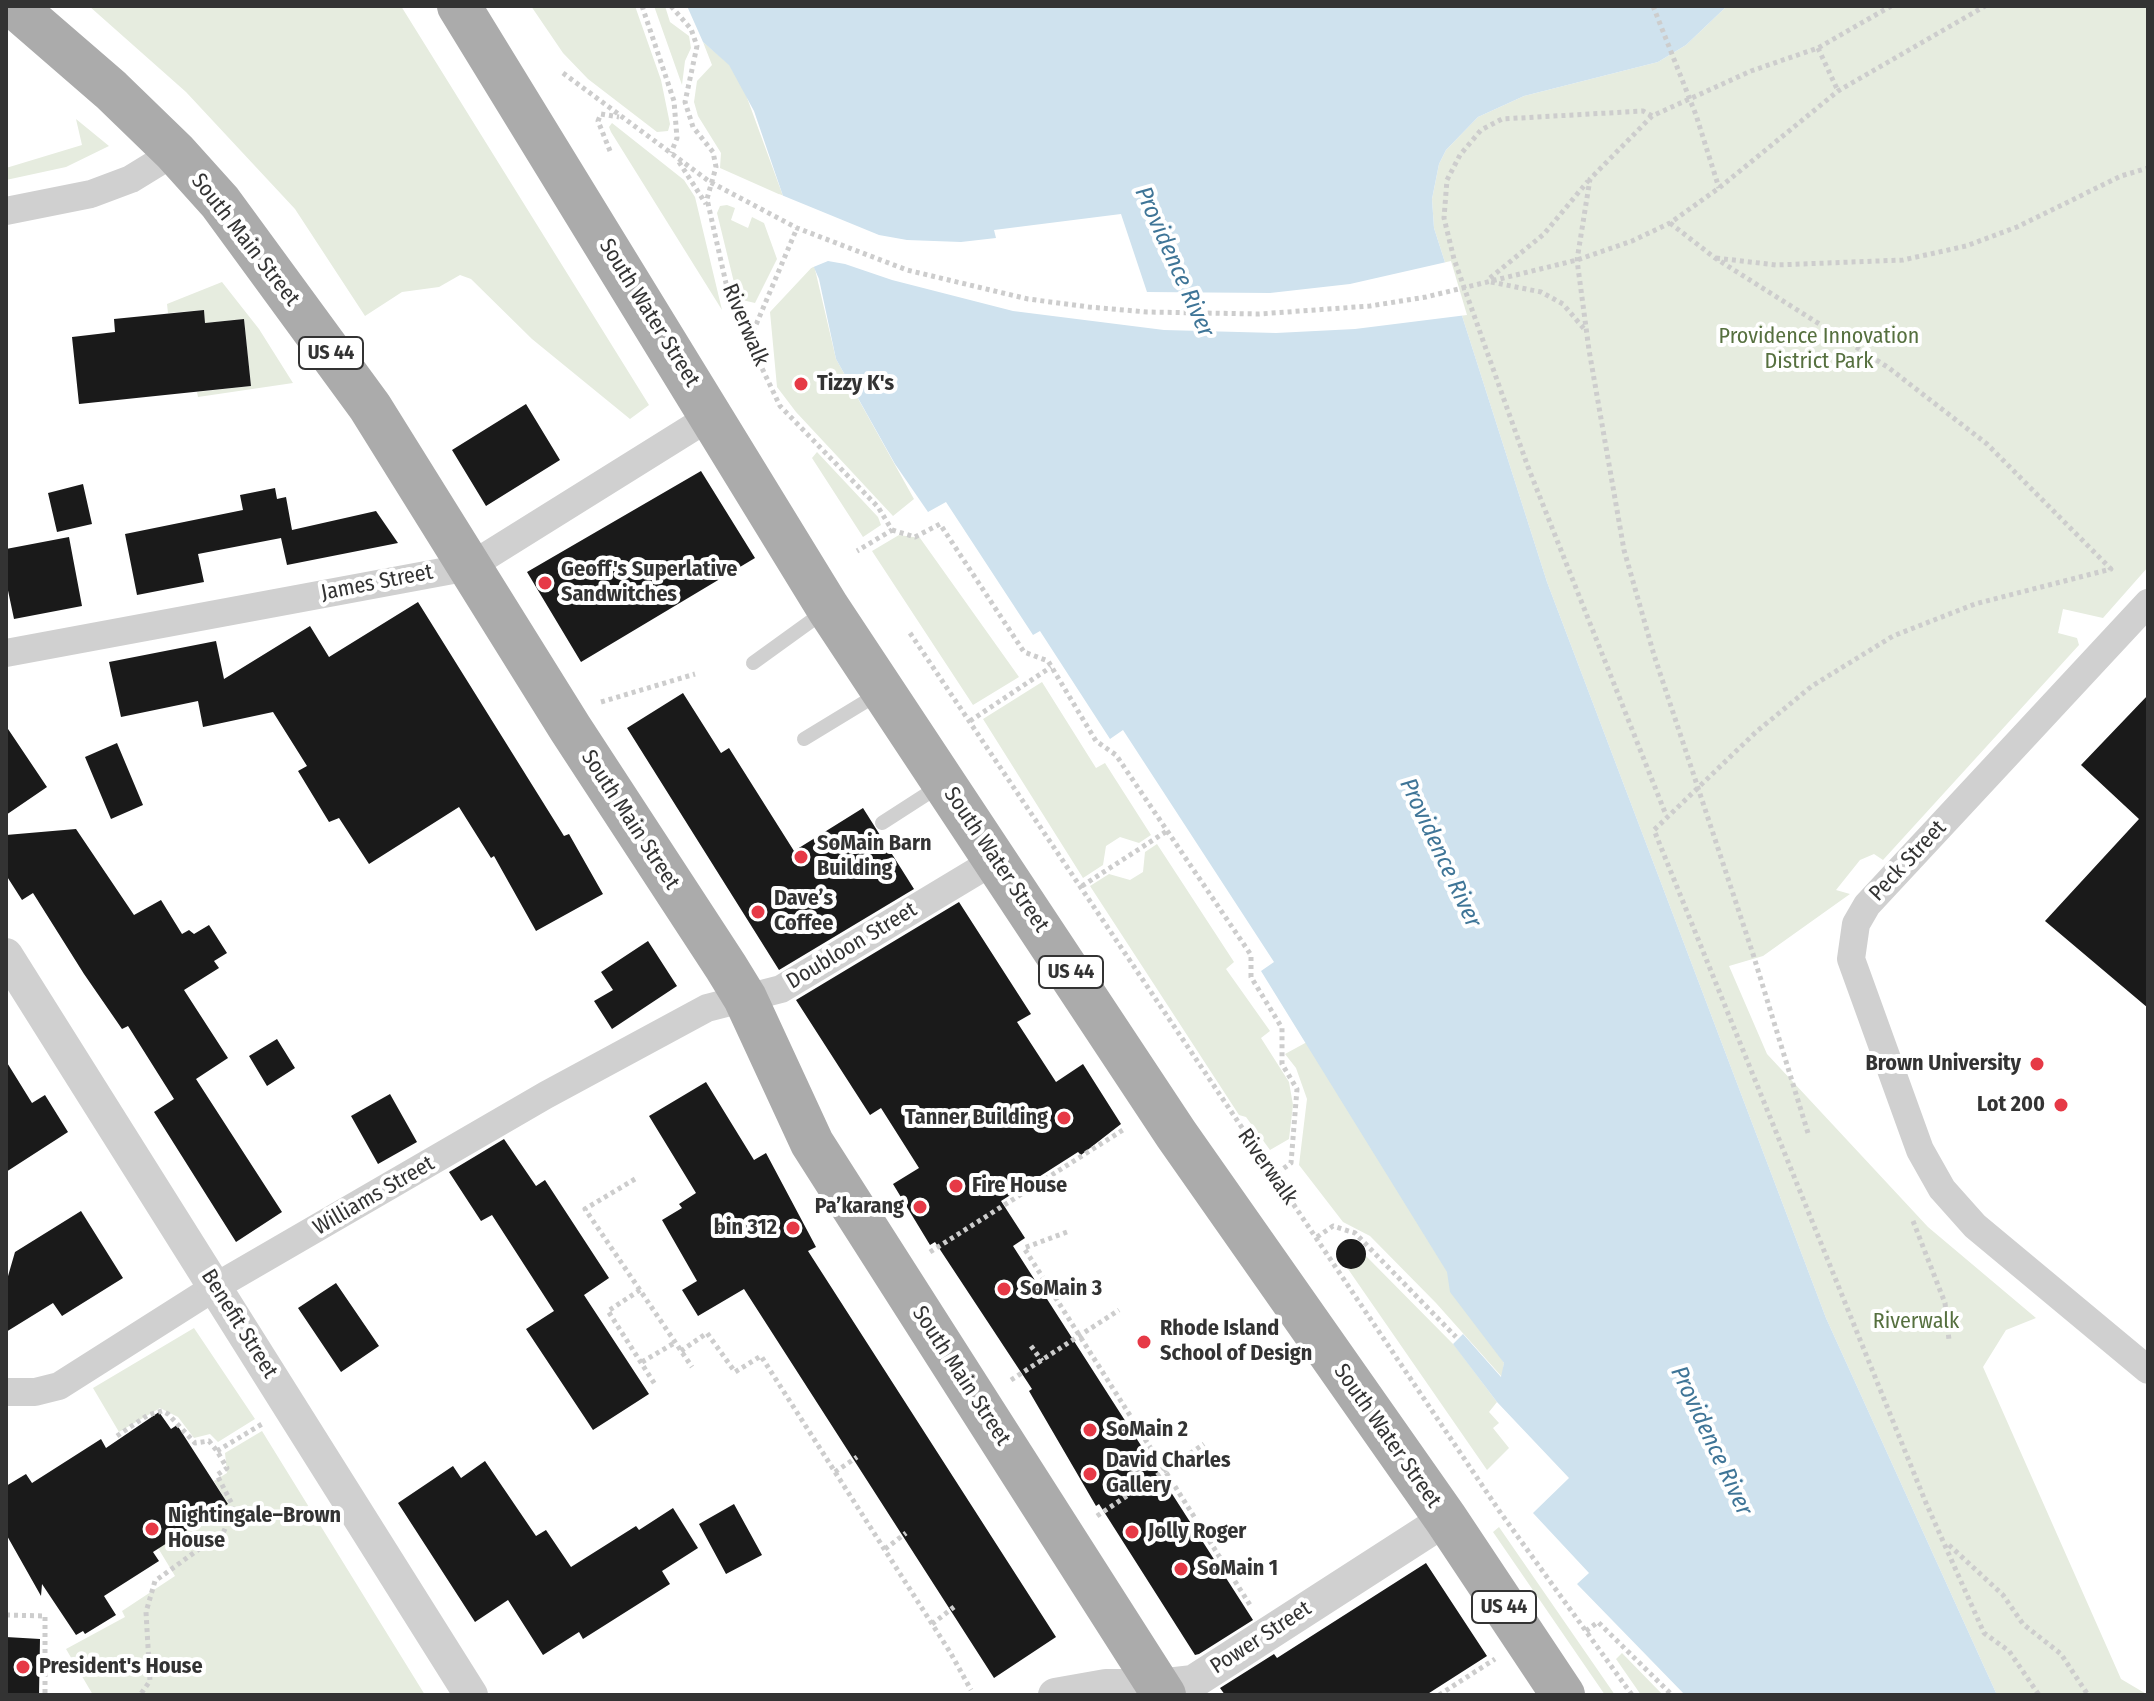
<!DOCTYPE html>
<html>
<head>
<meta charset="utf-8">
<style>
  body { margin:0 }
  #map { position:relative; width:2154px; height:1701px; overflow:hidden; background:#fff; font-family:"Fira Sans Condensed",sans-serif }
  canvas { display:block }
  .frame { position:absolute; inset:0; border:8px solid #333; pointer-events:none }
</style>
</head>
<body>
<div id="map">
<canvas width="2154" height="1701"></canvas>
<div class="frame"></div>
</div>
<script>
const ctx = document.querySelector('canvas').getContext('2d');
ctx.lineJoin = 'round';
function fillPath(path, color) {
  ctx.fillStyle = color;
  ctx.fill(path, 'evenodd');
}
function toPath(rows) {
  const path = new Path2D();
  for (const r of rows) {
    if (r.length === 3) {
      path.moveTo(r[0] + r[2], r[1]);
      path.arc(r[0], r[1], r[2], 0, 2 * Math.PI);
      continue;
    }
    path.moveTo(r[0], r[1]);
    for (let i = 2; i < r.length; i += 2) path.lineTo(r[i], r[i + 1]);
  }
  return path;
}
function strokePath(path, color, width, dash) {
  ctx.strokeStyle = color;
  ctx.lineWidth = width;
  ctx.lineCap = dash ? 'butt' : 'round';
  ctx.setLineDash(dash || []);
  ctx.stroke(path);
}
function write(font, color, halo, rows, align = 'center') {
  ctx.font = font + ' "Fira Sans Condensed",sans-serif';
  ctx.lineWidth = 8;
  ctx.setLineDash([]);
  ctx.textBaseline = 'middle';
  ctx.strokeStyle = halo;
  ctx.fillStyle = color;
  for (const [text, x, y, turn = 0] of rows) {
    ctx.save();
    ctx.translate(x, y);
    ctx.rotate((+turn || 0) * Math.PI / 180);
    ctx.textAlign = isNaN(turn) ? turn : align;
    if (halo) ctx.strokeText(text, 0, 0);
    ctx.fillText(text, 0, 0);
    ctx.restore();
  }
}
fillPath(toPath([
  [89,6,401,6,649,405,630,419,532,339,471,279,460,275,439,287,402,292,365,316,295,209,186,92],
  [531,6,635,6,661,80,670,124,668,131,657,132,588,79,563,53],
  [654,6,665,6,670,22,689,36,691,48,685,61,682,85],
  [1727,6,2148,6,2148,567,2103,618,2063,609,2058,633,2077,638,2079,645,1883,860,1874,854,1860,860,1836,890,1850,894,1763,956,1729,966,1767,1054,1928,1227,2036,1318,2006,1330,1983,1367,2121,1679,2148,1695,1997,1695,1826,1318,1547,582,1434,228,1432,199,1439,164,1446,150,1478,117,1524,96,1658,62,1686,45],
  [703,42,729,64,742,84,783,196,720,168,721,153,698,116,694,102,697,81,712,65],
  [76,119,109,146,66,167,6,180,6,168,82,145],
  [612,123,684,180,695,197,722,310,611,132,609,127],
  [727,205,735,208,731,220,748,228,752,217,764,223,777,259,755,303,738,299,717,213,720,206],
  [814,265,836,359,914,499,893,516,796,412,777,387,770,312],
  [222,282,259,329,293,383,198,397,197,392,251,386,244,319,205,323,204,310,168,313,167,304],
  [817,452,878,517,881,525,863,537,812,458],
  [899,535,920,538,1019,677,973,705,872,551],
  [1042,682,1096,768,1105,763,1151,835,1139,843,1120,837,1106,846,1103,865,1083,878,983,719],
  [1157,844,1234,962,1226,969,1270,1031,1261,1038,1289,1082,1293,1105,1289,1139,1270,1150,1246,1117,1239,1115,1090,886,1109,874,1130,880,1143,872,1145,852],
  [1307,1042,1504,1363,1502,1377,1436,1303,1370,1236,1343,1222,1299,1165,1307,1099,1296,1068,1285,1054],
  [1366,1256,1455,1346,1497,1402,1489,1412,1499,1423,1493,1428,1509,1448,1487,1470,1348,1269,1361,1265],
  [194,1328,255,1419,218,1442,210,1434,194,1438,178,1417,160,1408,119,1432,93,1388],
  [262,1431,425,1695,93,1695,66,1649,125,1617,122,1611,175,1576,158,1548,228,1504,214,1481,227,1473,225,1453],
  [1499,1527,1615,1695,1605,1695,1493,1532],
  [1622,1653,1663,1695,1641,1695,1616,1659]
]), '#e6ecdf');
fillPath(toPath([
  [687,6,1727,6,1686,45,1658,62,1524,96,1478,117,1446,150,1439,164,1432,199,1434,228,1547,582,1826,1318,1997,1695,1685,1695,1577,1584,1589,1573,1533,1513,1569,1478,1497,1402,1453,1344,1463,1334,1501,1377,1504,1363,1450,1292,1447,1272,1261,971,1274,962,1123,730,1110,739,1040,631,1033,635,946,502,928,512,895,464,836,359,819,279,783,196,754,111,729,65,703,42]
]), '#cfe2ee');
fillPath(toPath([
  [779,194,879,235,907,240,961,242,996,238,994,230,1121,214,1147,292,1270,293,1350,284,1451,261,1467,315,1355,329,1276,333,1164,330,1013,311,892,280,845,264,828,261,811,268]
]), '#fff');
fillPath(toPath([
  [204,310,205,323,244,319,251,386,79,404,72,337,115,332,114,319],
  [526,404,560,460,486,506,452,450],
  [701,471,755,558,581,662,527,572],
  [83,484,92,524,57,532,48,493],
  [275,488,277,499,286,497,292,530,376,511,398,543,287,565,281,538,198,554,204,582,137,595,125,534,243,510,240,495],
  [69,537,82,606,14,619,6,581,6,549],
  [418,602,564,836,569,834,603,894,536,931,494,856,491,858,459,807,369,864,339,818,329,822,298,771,307,766,273,712,203,727,198,701,121,717,109,662,216,641,224,679,310,626,329,657],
  [683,693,721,753,729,748,794,851,863,808,914,889,779,970,627,728],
  [2148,695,2148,1008,2045,921,2139,819,2081,765],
  [6,726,47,787,6,815],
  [117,743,143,805,111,819,85,757],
  [76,829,134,915,161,900,182,934,189,930,194,934,209,925,227,953,214,961,219,968,184,990,228,1058,196,1079,282,1212,236,1242,154,1112,174,1099,128,1026,122,1029,84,974,33,893,22,900,6,875,6,835],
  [959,902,1031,1014,1017,1022,1056,1082,1083,1064,1121,1124,1081,1155,1078,1152,1001,1201,1025,1238,1013,1246,1253,1620,1199,1654,1195,1655,1099,1504,1096,1506,1029,1391,1032,1389,935,1242,930,1245,893,1184,919,1168,881,1108,870,1115,796,1000],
  [648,941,677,986,612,1029,594,1001,613,990,601,972],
  [277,1039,295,1068,267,1086,249,1056],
  [6,1061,32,1103,45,1095,68,1132,6,1172],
  [706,1082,754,1160,766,1153,816,1247,808,1251,1056,1637,994,1678,744,1289,698,1316,682,1290,697,1281,662,1220,682,1208,679,1204,696,1193,649,1116],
  [390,1094,417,1142,378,1164,351,1116],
  [504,1139,536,1186,545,1180,609,1278,584,1295,649,1394,593,1430,526,1329,554,1311,492,1215,481,1221,449,1172],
  [81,1211,123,1278,62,1316,53,1303,6,1332,6,1283,15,1252],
  [1351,1254,15],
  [336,1283,379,1346,341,1372,298,1308],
  [159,1412,171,1429,177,1425,228,1504,153,1552,159,1561,104,1596,116,1615,85,1634,83,1631,76,1635,42,1584,41,1596,6,1534,6,1486,26,1474,32,1483,101,1439,106,1448],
  [485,1461,536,1536,546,1530,571,1567,636,1526,639,1530,673,1508,698,1548,662,1571,670,1584,583,1639,579,1632,543,1655,508,1600,475,1622,398,1503,453,1466,461,1478],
  [734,1504,762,1555,726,1574,699,1524],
  [1426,1563,1487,1656,1426,1695,1225,1695,1220,1688,1274,1654,1277,1658],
  [6,1637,40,1639,39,1695,6,1695]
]), '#1a1a1a');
strokePath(toPath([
  [642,6,674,101,677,138,671,153],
  [671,6,691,29,697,46,685,102,693,127,713,152,716,167,707,199,730,301,780,406,878,507,892,530,857,551],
  [1653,6,1696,115,1719,188],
  [1818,48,1838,91],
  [563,73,710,182,797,228,907,270,1028,299,1089,307,1147,312,1259,314,1370,306,1426,297,1577,260,1632,241,1670,223,1719,188,1838,91,1985,6],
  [1652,116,1643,111,1502,119,1481,130,1460,155,1447,180,1444,218,1454,259,1528,467,1666,815],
  [610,151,598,121,601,114,619,117],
  [679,162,706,204],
  [1670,223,1715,258,1889,368,1987,444,2111,569,1975,604,1893,636,1812,686,1756,732,1654,830,1926,1503,1984,1633,2009,1651,2039,1695],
  [1716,258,1776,265,1903,260,1966,246,2017,227,2121,176,2148,168],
  [1490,278,1544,234,1588,181],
  [1491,282,1541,292,1563,304,1585,330],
  [750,339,797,228],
  [892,530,915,537,940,524,1024,652,1048,661,1096,741,1116,755,1251,955,1251,977,1282,1028,1282,1064,1297,1089,1291,1163,1273,1176],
  [910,633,1500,1512,1632,1695],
  [601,702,695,674],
  [970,721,1051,667],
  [1082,886,1167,831],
  [1808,1133,1753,954,1654,655,1624,550,1589,350,1577,260,1590,179,1652,116,1751,71,1818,48,1891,6],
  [635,1179,585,1209,692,1367],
  [1913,1221,1945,1303,1949,1340],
  [1067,1232,1024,1248,1250,1605],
  [1317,1237,1333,1226,1355,1233,1456,1337],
  [930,1252,1126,1128],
  [640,1290,608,1311,656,1386],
  [1031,1346,1042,1361],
  [681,1351,707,1333,735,1372,761,1356,950,1652,971,1690],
  [642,1362,676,1342],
  [1011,1380,1119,1310],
  [117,1436,148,1415,162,1411,168,1414,195,1443,209,1441,217,1451,227,1468,217,1475,232,1504,231,1516,224,1531,155,1581,146,1612,150,1681,140,1695],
  [217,1451,262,1424],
  [835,1472,857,1457],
  [1097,1516,1204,1444],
  [1949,1545,2003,1595,2023,1624,2061,1654,2088,1695],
  [885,1549,906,1533],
  [6,1615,45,1616,45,1695],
  [932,1624,954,1607],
  [1586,1631,1598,1622,1672,1695],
  [1439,1695,1495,1659]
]), '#cdcdcd', 5, [4, 4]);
strokePath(toPath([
  [753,663,825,611],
  [804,739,878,694],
  [882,823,941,785]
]), '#d0d0d0', 14);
strokePath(toPath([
  [6,211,91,194,131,179,175,152],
  [2148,603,1867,905,1856,924,1851,959,1920,1150,1942,1189,1975,1226,2148,1370],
  [6,653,469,567,711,416],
  [6,1392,35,1392,59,1386,215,1287,546,1095,707,1008,781,989,997,859]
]), '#d0d0d0', 28);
strokePath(toPath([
  [6,955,471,1695],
  [1055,1695,1106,1686,1158,1686,1193,1682,1446,1519]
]), '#d0d0d0', 34);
strokePath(toPath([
  [14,6,111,90,175,152,220,202,370,407,570,728,726,967,745,998,812,1143,1164,1695],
  [459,6,828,608,1176,1134,1446,1519,1563,1695]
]), '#ababab', 44);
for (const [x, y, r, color] of [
  [801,384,8,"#e63946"],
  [545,583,8,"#e63946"],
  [801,857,8,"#e63946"],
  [758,912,8,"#e63946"],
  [2037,1064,8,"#e63946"],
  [2061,1105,8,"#e63946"],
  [1064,1118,8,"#e63946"],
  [956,1186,8,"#e63946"],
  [920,1207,8,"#e63946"],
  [793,1228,8,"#e63946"],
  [1004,1289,8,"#e63946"],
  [1144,1342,8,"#e63946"],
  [1090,1430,8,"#e63946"],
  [1090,1474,8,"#e63946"],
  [152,1529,8,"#e63946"],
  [1132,1532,8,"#e63946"],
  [1181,1569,8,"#e63946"],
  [23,1667,8,"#e63946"]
]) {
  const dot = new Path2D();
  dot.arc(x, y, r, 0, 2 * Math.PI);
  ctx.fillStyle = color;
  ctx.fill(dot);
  strokePath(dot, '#fff', 3);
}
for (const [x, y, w] of [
  [331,353,64],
  [1071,972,64],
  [1504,1607,64]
]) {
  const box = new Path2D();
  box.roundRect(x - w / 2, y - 16, w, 32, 6);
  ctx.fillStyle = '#fff';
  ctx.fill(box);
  strokePath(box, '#333', 2);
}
write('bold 20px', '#333', null, [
  ["US 44",331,353],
  ["US 44",1071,972],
  ["US 44",1504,1607]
]);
write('22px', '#333', '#fff', [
  ["South Main Street",245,240,52],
  ["South Water Street",649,313,58],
  ["Riverwalk",745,325,67],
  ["James Street",377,583,-11],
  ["South Main Street",630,820,57],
  ["South Water Street",996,860,56],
  ["Peck Street",1908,861,-47],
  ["Doubloon Street",852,946,-31],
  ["Riverwalk",1267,1167,55],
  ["Williams Street",374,1196,-30],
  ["Benefit Street",239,1324,58],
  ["South Main Street",961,1376,57],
  ["South Water Street",1387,1436,55],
  ["Power Street",1261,1638,-33]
]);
write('22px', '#56703f', '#fff', [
  ["Providence Innovation",1819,337],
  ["District Park",1819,362],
  ["Riverwalk",1916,1322]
]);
write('bold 22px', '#333', '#fff', [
  ["Tizzy K's",817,384],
  ["Geoff's Superlative",561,570],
  ["Sandwitches",561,595],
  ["SoMain Barn",817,844],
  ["Building",817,869],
  ["Dave’s",774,899],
  ["Coffee",774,924],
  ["Brown University",2021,1064,"right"],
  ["Lot 200",2045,1105,"right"],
  ["Tanner Building",1048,1118,"right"],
  ["Fire House",972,1186],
  ["Pa’karang",904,1207,"right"],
  ["bin 312",777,1228,"right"],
  ["SoMain 3",1020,1289],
  ["Rhode Island",1160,1329],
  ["School of Design",1160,1354],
  ["SoMain 2",1106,1430],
  ["David Charles",1106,1461],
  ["Gallery",1106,1486],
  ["Nightingale–Brown",168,1516],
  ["House",168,1541],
  ["Jolly Roger",1148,1532],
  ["SoMain 1",1197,1569],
  ["President's House",39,1667]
], 'left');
write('italic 24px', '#3f7597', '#fff', [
  ["Providence River",1174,262,66],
  ["Providence River",1440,853,65],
  ["Providence River",1711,1441,65]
]);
</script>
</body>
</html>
